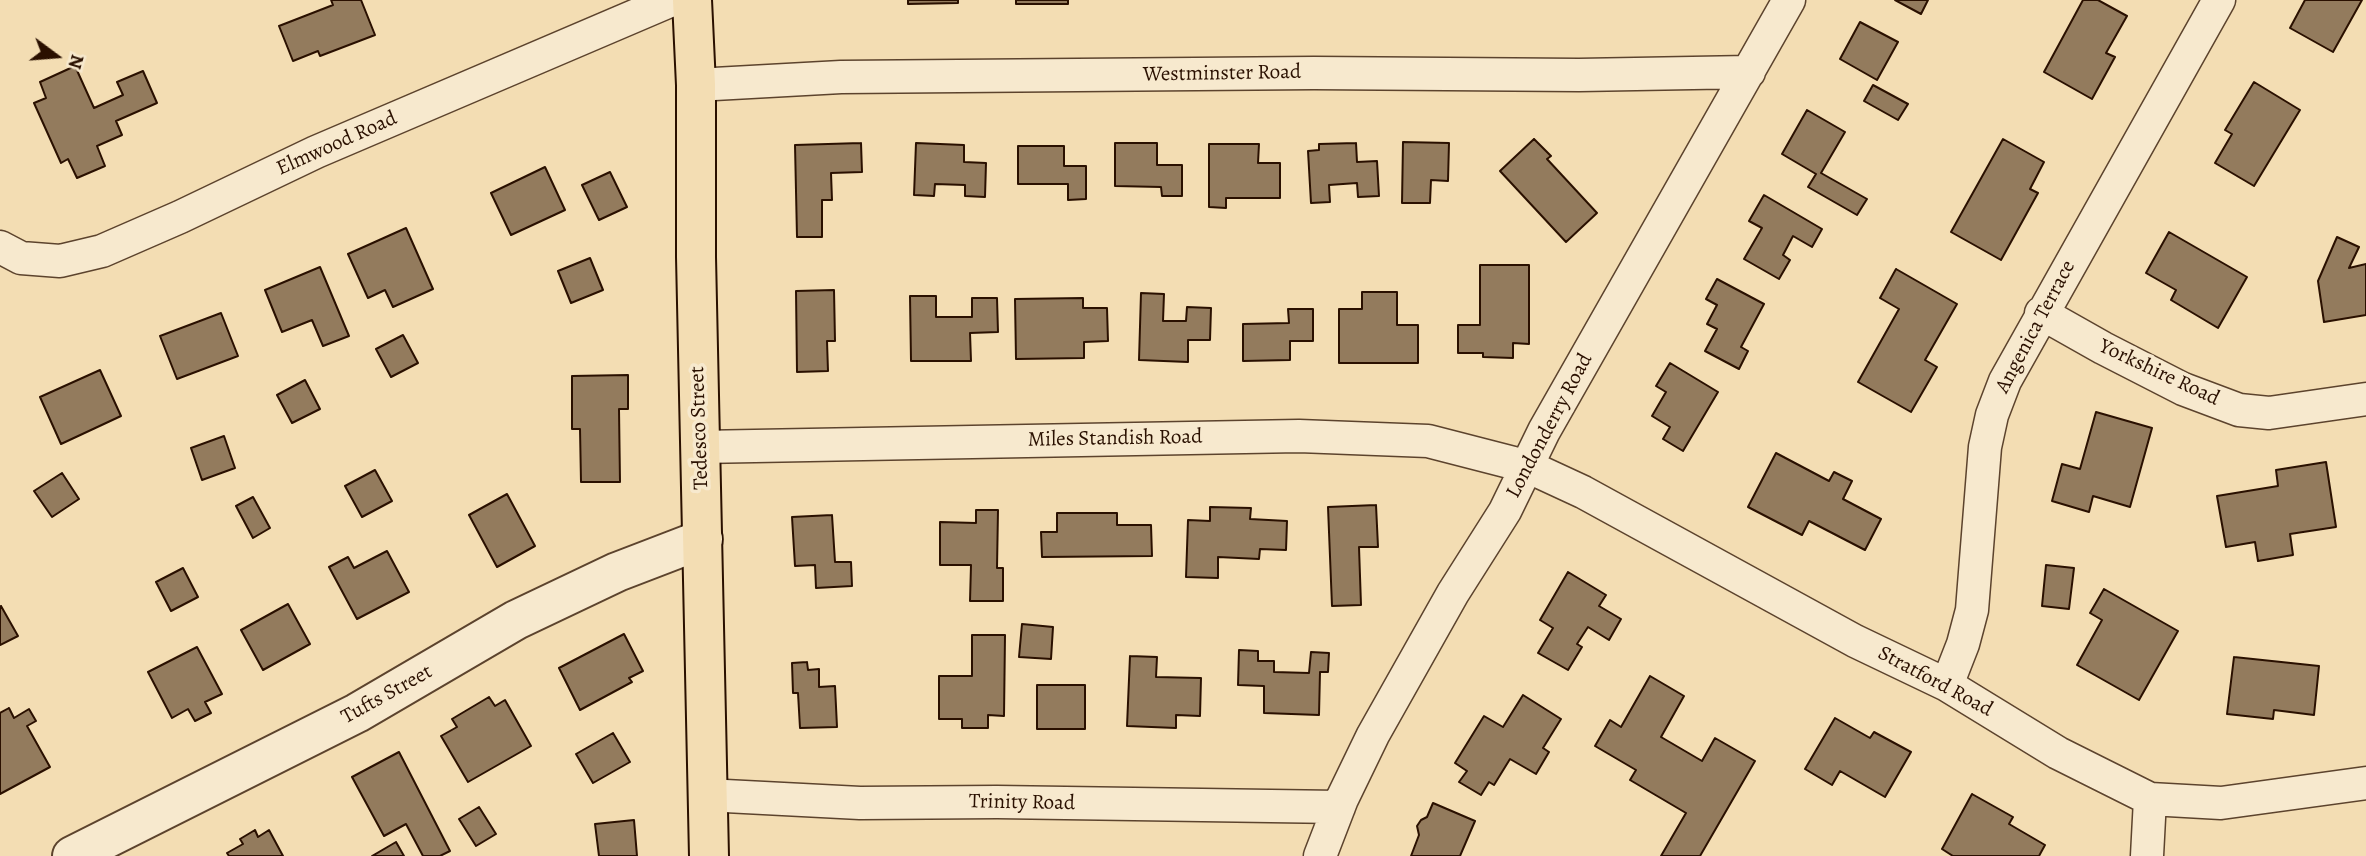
<!DOCTYPE html>
<html>
<head>
<meta charset="utf-8">
<style>
  body { margin:0 }
  #map { position:relative; width:2366px; height:856px; overflow:hidden; background:#f3ddb3; font-family:Alegreya,serif }
  canvas { display:block }
  .north { position:absolute; left:21px; top:21px; width:70px; height:70px; -webkit-text-stroke:5px #f7e9ce; paint-order:stroke; rotate:106deg; font-size:19px; font-weight:700; line-height:28px; text-align:center; color:#2a1000 }
  .north::after { content:''; display:block; margin:auto; width:24px; height:32px; background:#2a1000; clip-path:polygon(50% 0,100% 100%,50% 72%,0 100%) }
</style>
</head>
<body>
<div id="map">
<canvas width="2366" height="856"></canvas>
<div class="north">N</div>
</div>
<script>
const ctx = document.querySelector('canvas').getContext('2d');
ctx.lineJoin = 'round';
function fillPath(path, color) {
  ctx.fillStyle = color;
  ctx.fill(path, 'evenodd');
}
function toPath(rows) {
  const path = new Path2D();
  for (const r of rows) {
    path.moveTo(r[0], r[1]);
    for (let i = 2; i < r.length; i += 2) path.lineTo(r[i], r[i + 1]);
  }
  return path;
}
function strokePath(path, color, width, dash) {
  ctx.strokeStyle = color;
  ctx.lineWidth = width;
  ctx.lineCap = dash ? 'butt' : 'round';
  ctx.setLineDash(dash || []);
  ctx.stroke(path);
}
function write(font, color, halo, rows, align = 'center') {
  ctx.font = font + ' Alegreya,serif';
  ctx.lineWidth = 7;
  ctx.setLineDash([]);
  ctx.textBaseline = 'middle';
  ctx.strokeStyle = halo;
  ctx.fillStyle = color;
  for (const [text, x, y, turn = 0] of rows) {
    ctx.save();
    ctx.translate(x, y);
    ctx.rotate((+turn || 0) * Math.PI / 180);
    ctx.textAlign = isNaN(turn) ? turn : align;
    if (halo) ctx.strokeText(text, 0, 0);
    ctx.fillText(text, 0, 0);
    ctx.restore();
  }
}
const building = toPath([
  [331,0,361,0,375,35,320,56,318,51,293,61,279,26,333,5,331,0],
  [908,0,958,0,958,3,908,4,908,0],
  [1016,0,1068,0,1068,4,1016,4,1016,0],
  [1895,0,1928,0,1921,14,1895,0],
  [2083,0,2098,0,2127,16,2106,53,2115,57,2092,99,2044,72,2083,0],
  [2305,0,2362,0,2333,52,2290,28,2305,0],
  [1860,22,1898,42,1877,80,1840,59,1860,22],
  [75,66,94,108,123,95,117,82,143,71,157,103,116,121,122,135,97,146,105,166,77,178,68,159,61,163,34,103,46,98,40,82,75,66],
  [2254,82,2300,110,2254,186,2215,163,2232,134,2225,130,2254,82],
  [1873,85,1908,104,1898,120,1864,101,1873,85],
  [1807,110,1845,132,1821,173,1867,199,1857,215,1808,187,1816,174,1782,154,1807,110],
  [1534,139,1551,156,1547,159,1597,213,1566,242,1500,171,1534,139],
  [2003,139,2044,162,2030,189,2038,193,2001,260,1951,232,2003,139],
  [1403,142,1449,143,1448,181,1431,180,1430,203,1402,203,1403,142],
  [861,143,862,172,831,173,832,200,822,200,822,237,797,237,795,145,861,143],
  [916,143,964,145,964,162,986,163,985,197,965,196,965,185,935,184,934,196,914,195,916,143],
  [1115,143,1157,143,1157,165,1182,165,1182,196,1162,196,1161,187,1115,186,1115,143],
  [1356,143,1357,162,1377,161,1379,196,1358,197,1357,183,1329,185,1330,202,1311,203,1308,151,1319,150,1319,144,1356,143],
  [1209,144,1259,144,1258,163,1280,163,1280,198,1226,198,1226,208,1209,207,1209,144],
  [1018,146,1064,146,1064,166,1086,166,1086,199,1068,200,1068,184,1018,184,1018,146],
  [545,167,565,210,511,235,491,193,545,167],
  [610,172,627,207,599,220,582,185,610,172],
  [1764,195,1822,229,1812,247,1793,236,1783,255,1790,260,1779,279,1744,259,1762,228,1749,221,1764,195],
  [406,228,433,289,393,307,385,290,368,298,348,254,406,228],
  [2169,232,2247,277,2218,328,2171,300,2176,290,2146,273,2169,232],
  [2337,237,2359,247,2349,268,2366,264,2366,315,2324,322,2318,281,2337,237],
  [590,258,603,290,571,303,558,271,590,258],
  [1480,265,1529,265,1529,344,1513,343,1513,358,1483,357,1483,353,1458,353,1458,325,1480,325,1480,265],
  [320,267,349,336,323,346,312,320,282,332,265,290,320,267],
  [1896,269,1957,304,1925,360,1937,367,1911,412,1858,382,1899,309,1880,298,1896,269],
  [1717,279,1764,304,1741,347,1748,351,1739,369,1705,351,1717,329,1707,324,1717,305,1706,299,1717,279],
  [834,290,835,341,827,341,828,371,797,372,796,291,834,290],
  [1362,292,1397,292,1397,325,1418,325,1418,363,1339,363,1339,309,1362,309,1362,292],
  [1141,293,1164,294,1163,321,1186,321,1187,307,1211,308,1210,340,1188,340,1188,362,1139,360,1141,293],
  [910,296,936,296,936,317,972,317,972,298,997,298,998,332,970,333,971,361,911,361,910,296],
  [1083,298,1083,308,1107,308,1108,341,1084,342,1084,358,1016,359,1015,299,1083,298],
  [1288,309,1313,309,1313,341,1290,341,1290,360,1243,361,1243,324,1289,323,1288,309],
  [221,313,238,356,177,379,160,336,221,313],
  [403,335,418,363,391,377,376,349,403,335],
  [1670,363,1718,392,1683,451,1663,439,1670,427,1652,416,1666,392,1656,386,1670,363],
  [100,370,121,416,61,444,40,397,100,370],
  [628,375,628,409,619,409,620,482,581,482,580,429,572,429,572,376,628,375],
  [305,380,320,409,292,423,277,395,305,380],
  [2096,412,2152,428,2130,507,2093,496,2089,512,2052,501,2062,464,2080,469,2096,412],
  [224,436,235,468,202,480,191,448,224,436],
  [1776,453,1829,481,1834,472,1852,481,1843,499,1881,519,1865,550,1809,521,1802,535,1748,507,1776,453],
  [2326,462,2336,527,2290,534,2293,555,2258,561,2255,542,2226,547,2217,496,2278,486,2276,470,2326,462],
  [375,470,392,501,362,517,345,486,375,470],
  [62,473,79,499,52,517,34,491,62,473],
  [507,494,535,546,497,567,469,515,507,494],
  [253,497,270,528,253,538,236,506,253,497],
  [1376,505,1378,547,1359,547,1361,605,1332,606,1328,507,1376,505],
  [1210,507,1251,508,1250,519,1287,521,1286,550,1260,549,1259,559,1218,557,1218,578,1186,577,1188,520,1210,521,1210,507],
  [976,510,998,510,997,568,1003,568,1003,601,970,601,971,565,940,565,940,522,976,523,976,510],
  [1057,513,1117,513,1117,525,1151,525,1152,556,1042,557,1041,532,1057,532,1057,513],
  [832,515,835,562,851,562,852,586,816,588,815,565,795,566,792,517,832,515],
  [387,551,409,592,357,619,329,567,348,557,354,568,387,551],
  [2046,565,2074,568,2069,609,2042,606,2046,565],
  [183,568,198,597,171,611,156,582,183,568],
  [1568,572,1606,595,1599,606,1621,619,1609,640,1588,627,1577,644,1582,647,1568,670,1538,653,1553,628,1540,620,1568,572],
  [2104,589,2178,631,2139,700,2077,665,2102,620,2090,613,2104,589],
  [288,604,310,644,263,670,241,630,288,604],
  [1,606,18,636,0,645,0,607,1,606],
  [1022,624,1053,627,1051,659,1019,657,1022,624],
  [624,634,643,671,629,678,632,682,580,710,559,668,624,634],
  [972,635,1005,635,1004,716,988,715,988,728,962,728,962,719,939,719,939,676,972,676,972,635],
  [197,647,222,694,205,702,211,713,195,721,188,709,172,718,148,672,197,647],
  [1239,650,1258,651,1258,661,1274,661,1274,672,1309,673,1311,652,1329,653,1328,672,1320,672,1319,715,1264,713,1264,686,1238,685,1239,650],
  [1130,656,1157,657,1156,677,1201,678,1200,716,1176,715,1176,728,1127,726,1130,656],
  [2234,657,2319,666,2314,715,2274,710,2273,719,2227,714,2234,657],
  [807,662,808,670,819,669,819,687,835,686,837,727,800,728,798,693,793,693,792,663,807,662],
  [1650,676,1684,696,1661,737,1702,761,1715,738,1755,761,1700,856,1661,856,1686,813,1630,780,1636,770,1595,746,1610,720,1621,727,1650,676],
  [1037,685,1085,685,1085,729,1037,729,1037,685],
  [1523,695,1561,719,1543,748,1549,752,1536,774,1510,759,1494,785,1489,782,1481,795,1459,782,1467,771,1455,763,1484,716,1503,727,1523,695],
  [489,697,495,706,505,700,531,746,468,782,441,736,457,727,452,719,489,697],
  [9,708,14,718,29,709,36,721,27,726,50,767,0,794,0,713,9,708],
  [1835,718,1870,738,1874,732,1911,752,1885,797,1840,771,1832,785,1805,769,1835,718],
  [613,733,630,762,593,783,576,754,613,733],
  [399,752,450,851,440,856,423,856,406,824,384,836,352,777,399,752],
  [1972,794,2013,817,2009,824,2045,845,2039,856,1953,856,1942,849,1972,794],
  [1433,803,1475,821,1460,856,1411,856,1419,835,1417,826,1421,820,1427,817,1433,803],
  [479,807,496,834,476,846,459,819,479,807],
  [634,820,637,856,599,856,595,824,634,820],
  [255,830,258,837,269,830,283,856,229,856,227,853,243,844,240,839,255,830],
  [396,842,404,856,372,856,396,842]
]);
fillPath(building, '#937b5d');
strokePath(building, '#2a1000', 2);
const minor = toPath([
  [696,85,841,77,1314,73,1579,75,1749,72],
  [0,247,21,258,60,261,102,251,180,217,316,152,672,0],
  [2041,313,2103,348,2183,389,2239,410,2269,413,2366,399],
  [700,447,1299,436,1428,441,1529,467,1583,492,1855,641,1947,685,2058,753,2150,799,2221,803,2366,783],
  [1947,685,1963,644,1972,610,1985,447,1992,415,2005,381,2219,0],
  [706,795,860,803,997,802,1339,807],
  [1320,856,1342,799,1373,735,1453,593,1505,511,1544,431,1789,0],
  [2147,856,2150,799]
]);
const tertiary = toPath([
  [72,856,357,713,516,620,617,572,703,539]
]);
const primary = toPath([
  [692,0,696,85,696,257,709,856]
]);
strokePath(minor, '#5c432d', 35);
strokePath(tertiary, '#5c432d', 42);
strokePath(primary, '#2a1000', 42);
strokePath(minor, '#f7e9ce', 32);
strokePath(tertiary, '#f7e9ce', 38);
strokePath(primary, '#f3ddb3', 38);
write('21px', '#2a1000', '#f7e9ce', [
  ["Westminster Road",1222,74,-1],
  ["Elmwood Road",337,144,-24],
  ["Angenica Terrace",2036,327,-62],
  ["Yorkshire Road",2159,373,25],
  ["Londonderry Road",1550,426,-62],
  ["Tedesco Street",700,428,-92],
  ["Miles Standish Road",1115,439,-1],
  ["Stratford Road",1935,682,28],
  ["Tufts Street",387,695,-29],
  ["Trinity Road",1022,803,1]
]);
</script>
</body>
</html>
